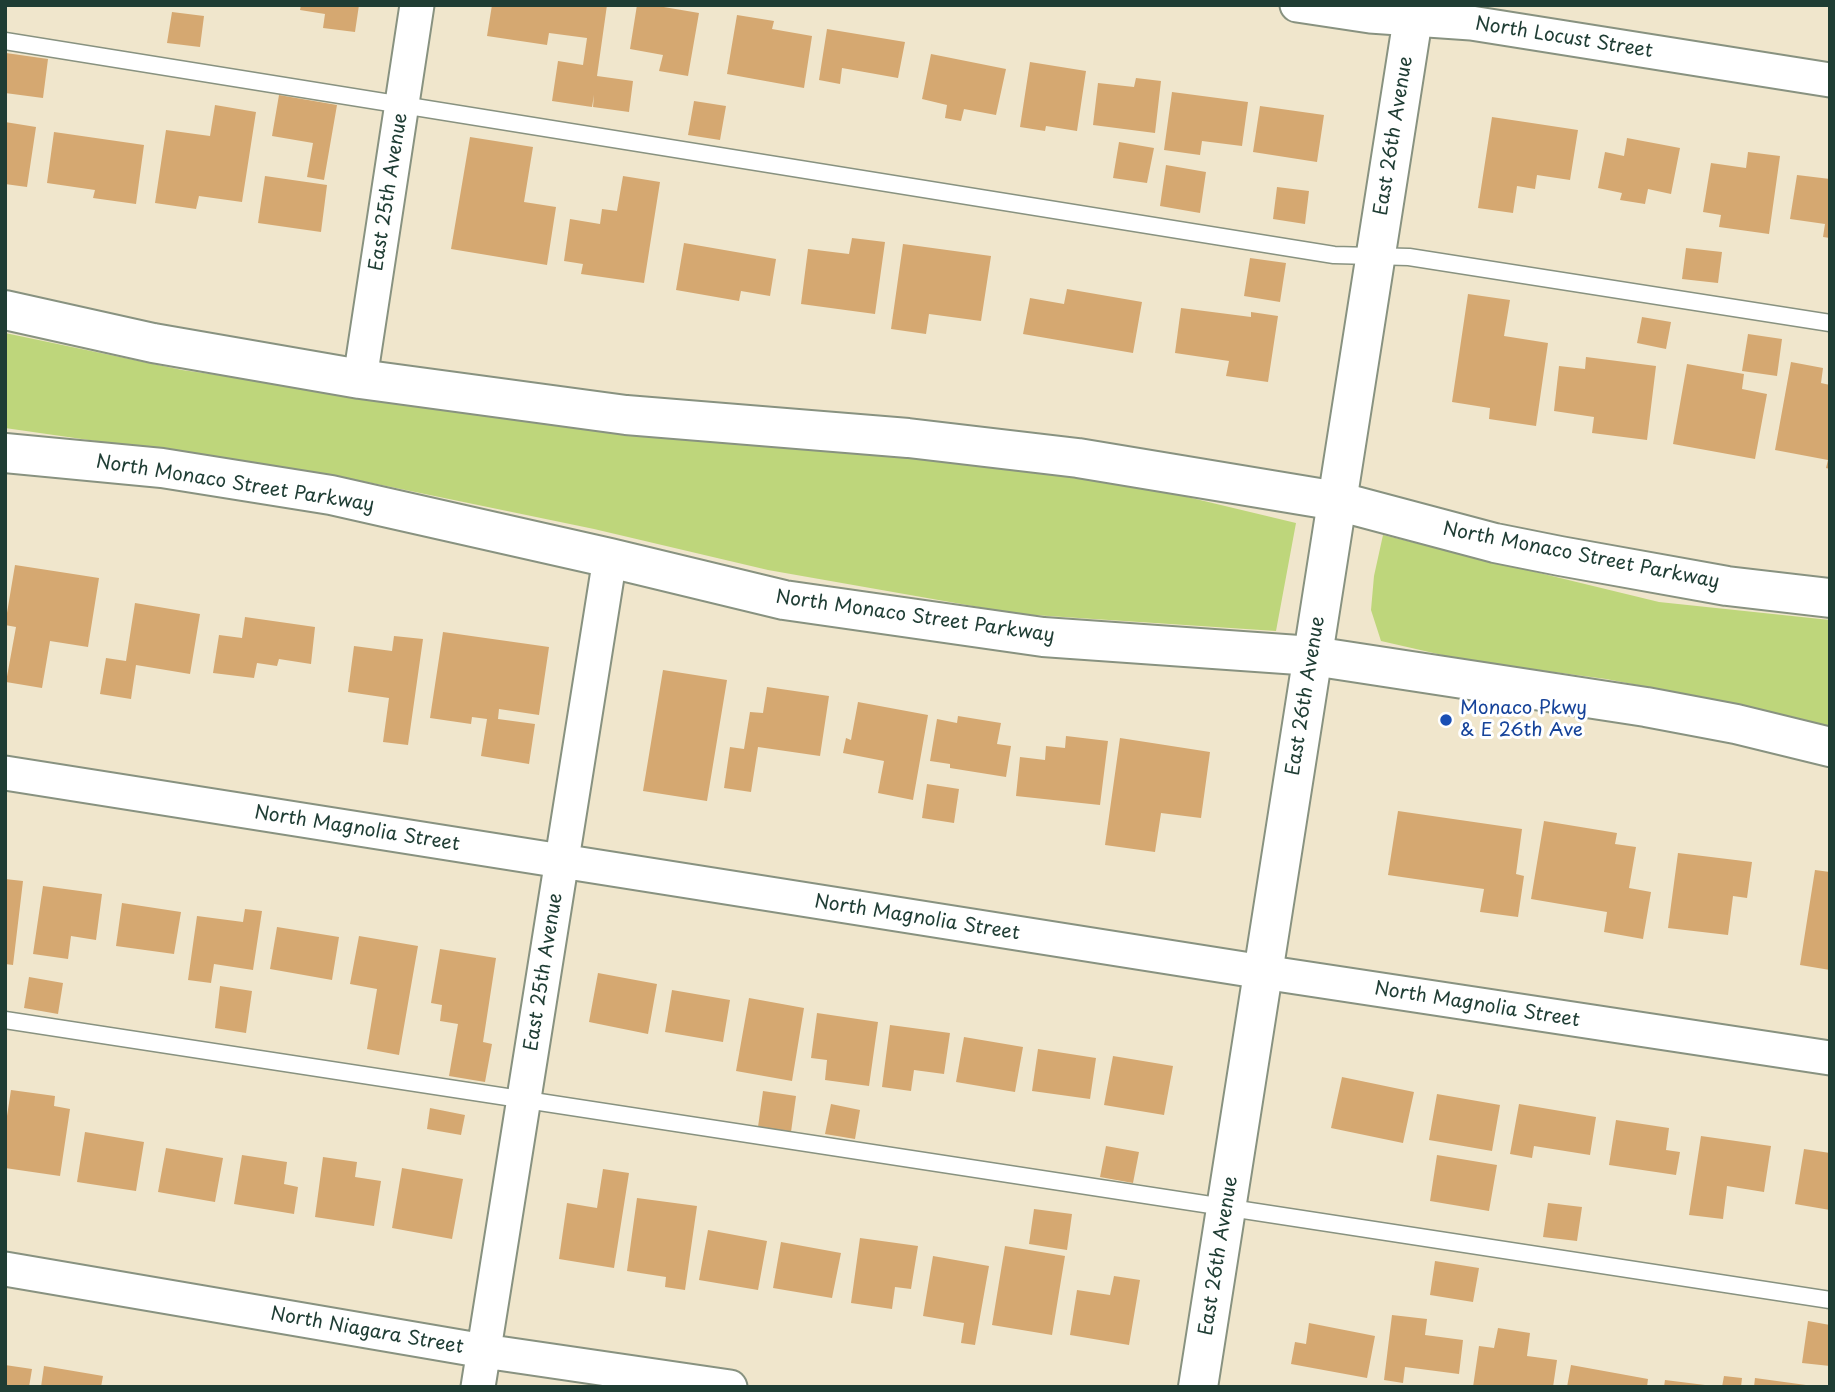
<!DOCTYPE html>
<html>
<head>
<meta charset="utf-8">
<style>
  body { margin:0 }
  #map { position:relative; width:1835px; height:1392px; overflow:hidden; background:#f0e6cc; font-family:"Playpen Sans",sans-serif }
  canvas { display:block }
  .frame { position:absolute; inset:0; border:7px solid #1f3d34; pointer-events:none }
</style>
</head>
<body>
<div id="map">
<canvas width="1835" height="1392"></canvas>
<div class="frame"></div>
</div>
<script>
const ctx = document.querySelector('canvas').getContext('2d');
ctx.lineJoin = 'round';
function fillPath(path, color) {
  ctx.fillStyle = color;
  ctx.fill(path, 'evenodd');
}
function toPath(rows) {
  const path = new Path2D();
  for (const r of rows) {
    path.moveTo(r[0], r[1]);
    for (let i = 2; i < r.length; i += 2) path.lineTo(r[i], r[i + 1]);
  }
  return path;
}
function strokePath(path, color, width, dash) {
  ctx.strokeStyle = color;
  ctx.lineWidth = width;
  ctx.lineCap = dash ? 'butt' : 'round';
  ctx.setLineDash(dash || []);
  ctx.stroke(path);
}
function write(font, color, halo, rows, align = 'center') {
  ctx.font = font + ' "Playpen Sans",sans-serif';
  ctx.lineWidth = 6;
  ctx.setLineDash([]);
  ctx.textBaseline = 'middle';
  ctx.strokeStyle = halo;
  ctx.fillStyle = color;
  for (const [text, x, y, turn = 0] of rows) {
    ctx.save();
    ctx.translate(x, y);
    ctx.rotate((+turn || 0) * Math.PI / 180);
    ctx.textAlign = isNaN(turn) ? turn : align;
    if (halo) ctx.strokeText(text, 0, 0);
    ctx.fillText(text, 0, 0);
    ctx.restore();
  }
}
fillPath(toPath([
  [5,333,182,370,528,419,922,456,1154,489,1296,523,1276,631,1018,614,768,570,594,529,333,475,5,428],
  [1383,535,1659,602,1830,620,1830,727,1726,702,1606,679,1464,660,1381,641,1371,610,1374,576]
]), '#bed67b');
fillPath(toPath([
  [301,5,359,5,355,32,323,28,325,14,300,10],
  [492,5,607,5,597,76,633,81,629,112,593,107,594,95,592,107,552,101,558,61,583,65,587,38,549,33,547,45,487,36],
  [637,5,652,5,699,13,688,76,659,71,663,55,630,49],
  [172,12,204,16,200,47,167,43],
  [737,15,774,21,772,29,812,36,804,88,727,74],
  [827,29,905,42,898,78,842,68,840,84,819,80],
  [6,53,48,59,43,98,5,93],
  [931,54,1006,69,996,115,964,109,961,121,945,118,947,105,922,99],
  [1030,62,1086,71,1077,131,1046,126,1045,131,1020,127],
  [1136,78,1161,81,1155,133,1093,125,1098,83,1134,87],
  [1172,92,1248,102,1242,146,1202,141,1200,155,1164,150],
  [279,95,337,105,324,180,307,177,313,143,272,136],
  [694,101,726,106,720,140,688,135],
  [215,105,256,112,242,202,199,196,196,209,155,203,166,130,210,136],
  [1260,106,1324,115,1317,162,1253,152],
  [1492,117,1578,130,1570,180,1537,175,1535,189,1517,186,1513,213,1478,208],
  [5,122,36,127,27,187,5,184],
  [54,132,144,145,136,204,93,198,95,190,47,183],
  [470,137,533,147,524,202,556,207,547,265,451,249],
  [1627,138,1680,148,1671,194,1648,189,1645,204,1620,200,1622,193,1598,188,1605,152,1624,156],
  [1119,142,1154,148,1147,183,1113,178],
  [1748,152,1780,156,1769,234,1719,227,1721,215,1703,212,1711,163,1746,168],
  [1166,165,1206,172,1200,213,1160,206],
  [1797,175,1830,179,1830,238,1823,237,1825,224,1790,219],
  [265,176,327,185,321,232,258,223],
  [623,176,660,182,644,283,581,274,583,264,564,261,570,219,600,224,602,209,617,211],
  [1277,187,1309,191,1305,224,1273,219],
  [852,238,885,242,875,314,801,304,808,249,849,254],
  [684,243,776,259,770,296,741,291,739,301,676,290],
  [903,244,991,256,981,321,929,314,926,334,891,329],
  [1686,248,1722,252,1718,283,1682,279],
  [1250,258,1286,263,1280,302,1244,296],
  [1067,289,1142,302,1133,353,1023,334,1030,298,1064,304],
  [1468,294,1510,300,1504,336,1548,343,1536,426,1489,419,1490,408,1452,402],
  [1181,308,1251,317,1251,312,1278,316,1268,382,1226,376,1229,361,1175,353],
  [1642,317,1671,322,1666,349,1637,343],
  [1748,334,1782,339,1777,376,1742,371],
  [1586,357,1656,366,1647,440,1592,433,1594,417,1554,411,1559,366,1585,369],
  [1791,362,1823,368,1821,383,1830,385,1830,469,1826,468,1828,460,1775,450],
  [1687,364,1744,374,1742,389,1767,394,1755,459,1673,444],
  [15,565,99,578,88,647,50,641,42,688,6,682,16,627,5,625],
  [135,603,200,614,190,674,136,665,131,699,100,694,106,658,126,661],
  [245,617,315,627,311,664,279,659,277,666,257,663,254,678,213,673,219,635,242,638],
  [443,632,549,647,539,715,499,709,498,719,535,724,529,764,481,756,487,719,472,717,471,724,430,718],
  [394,636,423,639,408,745,383,742,389,698,348,692,354,646,392,651],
  [663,670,727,680,707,801,643,791],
  [767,687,829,696,820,756,758,747,751,792,724,788,730,747,744,749,750,712,763,713],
  [858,702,928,715,913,800,878,793,884,761,843,753,846,738,851,740],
  [958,716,1001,723,997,744,1011,746,1006,777,950,768,950,764,930,761,937,719,957,723],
  [1066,736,1108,741,1100,805,1016,796,1020,757,1045,760,1046,746,1065,748],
  [1120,738,1210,752,1201,818,1161,813,1155,852,1105,845],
  [927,784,959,789,954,823,922,818],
  [1398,811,1522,829,1516,874,1524,876,1518,917,1480,912,1484,889,1388,875],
  [1544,821,1617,833,1615,844,1636,847,1629,888,1651,892,1643,939,1604,932,1607,912,1531,899],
  [1678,853,1752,862,1747,898,1733,896,1728,935,1668,928],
  [1815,870,1830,872,1830,970,1800,965],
  [5,879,23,881,13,965,5,964],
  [43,886,102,894,96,940,71,936,68,959,33,954],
  [122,903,181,912,174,954,116,946],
  [245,909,262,911,253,970,214,964,211,983,188,980,197,916,243,922],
  [277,927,339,937,332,980,270,969],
  [359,936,418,946,399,1055,367,1049,377,989,350,984],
  [440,949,496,958,483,1042,492,1044,485,1082,449,1076,458,1024,440,1021,442,1005,431,1003],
  [598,973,657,984,648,1034,589,1022],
  [29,977,63,983,58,1014,24,1008],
  [220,986,252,991,246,1033,215,1028],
  [672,990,730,1000,723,1042,665,1032],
  [749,998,804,1008,792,1081,736,1071],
  [817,1013,878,1022,869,1086,825,1080,827,1060,811,1058],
  [890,1025,950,1033,944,1074,914,1070,911,1091,882,1087],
  [964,1037,1023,1047,1015,1092,956,1082],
  [1038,1049,1096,1058,1090,1099,1032,1091],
  [1113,1056,1173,1066,1164,1115,1104,1105],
  [1342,1077,1414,1092,1403,1143,1331,1128],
  [11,1090,55,1096,54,1106,70,1109,60,1176,5,1168,5,1129],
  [763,1091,796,1096,791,1132,758,1127],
  [1437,1094,1500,1105,1492,1151,1429,1140],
  [831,1104,860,1110,855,1139,825,1134],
  [1519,1104,1596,1117,1590,1155,1534,1146,1532,1158,1510,1154],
  [430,1108,465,1115,461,1135,427,1129],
  [1616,1120,1669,1128,1666,1150,1680,1152,1676,1175,1609,1165],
  [85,1132,144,1142,136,1191,77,1182],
  [1701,1136,1771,1146,1764,1192,1727,1186,1723,1219,1689,1215],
  [1106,1146,1139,1152,1133,1183,1100,1177],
  [166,1148,223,1158,215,1202,158,1192],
  [1804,1149,1830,1153,1830,1210,1795,1204],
  [242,1155,287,1162,284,1184,298,1187,294,1214,234,1204],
  [1437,1155,1497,1165,1489,1211,1430,1201],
  [323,1157,357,1162,355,1177,381,1181,374,1226,315,1217],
  [402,1168,463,1179,452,1239,392,1228],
  [603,1169,629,1173,614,1268,559,1259,567,1203,597,1208],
  [637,1198,697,1206,685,1290,665,1287,666,1277,627,1271],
  [1548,1203,1582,1207,1577,1241,1543,1237],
  [1034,1209,1072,1214,1067,1250,1029,1244],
  [708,1230,767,1241,758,1290,699,1280],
  [860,1238,918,1246,911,1289,895,1287,892,1309,851,1303],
  [781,1242,841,1253,832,1298,773,1288],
  [1005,1246,1065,1256,1052,1335,992,1325],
  [933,1256,989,1266,975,1345,961,1343,964,1323,923,1316],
  [1435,1261,1479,1268,1473,1302,1430,1295],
  [1114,1276,1140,1280,1129,1345,1070,1335,1077,1290,1110,1295],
  [1392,1315,1427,1319,1425,1335,1463,1340,1459,1374,1405,1367,1403,1383,1384,1380],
  [1808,1321,1830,1325,1830,1366,1802,1363],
  [1309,1323,1375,1336,1367,1378,1291,1364,1295,1342,1306,1344],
  [1498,1328,1530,1333,1527,1356,1557,1360,1553,1387,1473,1387,1479,1346,1494,1348],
  [5,1365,32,1369,29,1387,5,1387],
  [1571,1365,1648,1379,1647,1387,1567,1387],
  [44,1366,103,1376,101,1387,41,1387],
  [1724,1376,1742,1378,1741,1387,1722,1387],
  [1755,1378,1806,1385,1805,1387,1754,1387],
  [1665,1380,1705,1385,1705,1387,1664,1387]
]), '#d5a871');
const service = toPath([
  [5,41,1334,255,1409,257,1830,323],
  [5,1020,1830,1300]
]);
const minor = toPath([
  [1297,5,1370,16,1471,23,1830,80],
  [360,379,417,5],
  [5,773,1263,972,1830,1058],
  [5,1269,484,1351,730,1387],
  [478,1387,610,558]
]);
const tertiary = toPath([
  [1198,1387,1415,5]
]);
const secondary = toPath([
  [5,310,153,343,360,379,626,415,908,438,1078,458,1337,501,1495,543,1560,556,1727,586,1830,598],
  [5,453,162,468,331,495,610,558,784,600,1043,637,1313,656,1646,707,1736,724,1830,747]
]);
strokePath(service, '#889280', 19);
strokePath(minor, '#889280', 37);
strokePath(tertiary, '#889280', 42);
strokePath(secondary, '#889280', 42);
strokePath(service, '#fff', 16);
strokePath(minor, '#fff', 33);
strokePath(tertiary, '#fff', 38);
strokePath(secondary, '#fff', 38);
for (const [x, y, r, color] of [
  [1446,720,7,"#1a4fb4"]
]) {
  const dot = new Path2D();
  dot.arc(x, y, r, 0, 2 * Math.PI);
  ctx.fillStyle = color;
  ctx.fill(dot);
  strokePath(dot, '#fff', 2.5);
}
write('19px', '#1f3d34', '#fff', [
  ["North Locust Street",1564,38,9],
  ["East 26th Avenue",1394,136,-81],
  ["East 25th Avenue",389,192,-81],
  ["North Monaco Street Parkway",235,484,9],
  ["North Monaco Street Parkway",1581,556,11],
  ["North Monaco Street Parkway",915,617,8],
  ["East 26th Avenue",1306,696,-81],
  ["North Magnolia Street",357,829,9],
  ["North Magnolia Street",917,918,9],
  ["East 25th Avenue",544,972,-81],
  ["North Magnolia Street",1477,1005,9],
  ["East 26th Avenue",1219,1256,-81],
  ["North Niagara Street",367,1331,10]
]);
write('19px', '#164399', '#fff', [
  ["Monaco Pkwy",1460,709],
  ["& E 26th Ave",1460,731]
], 'left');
</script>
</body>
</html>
